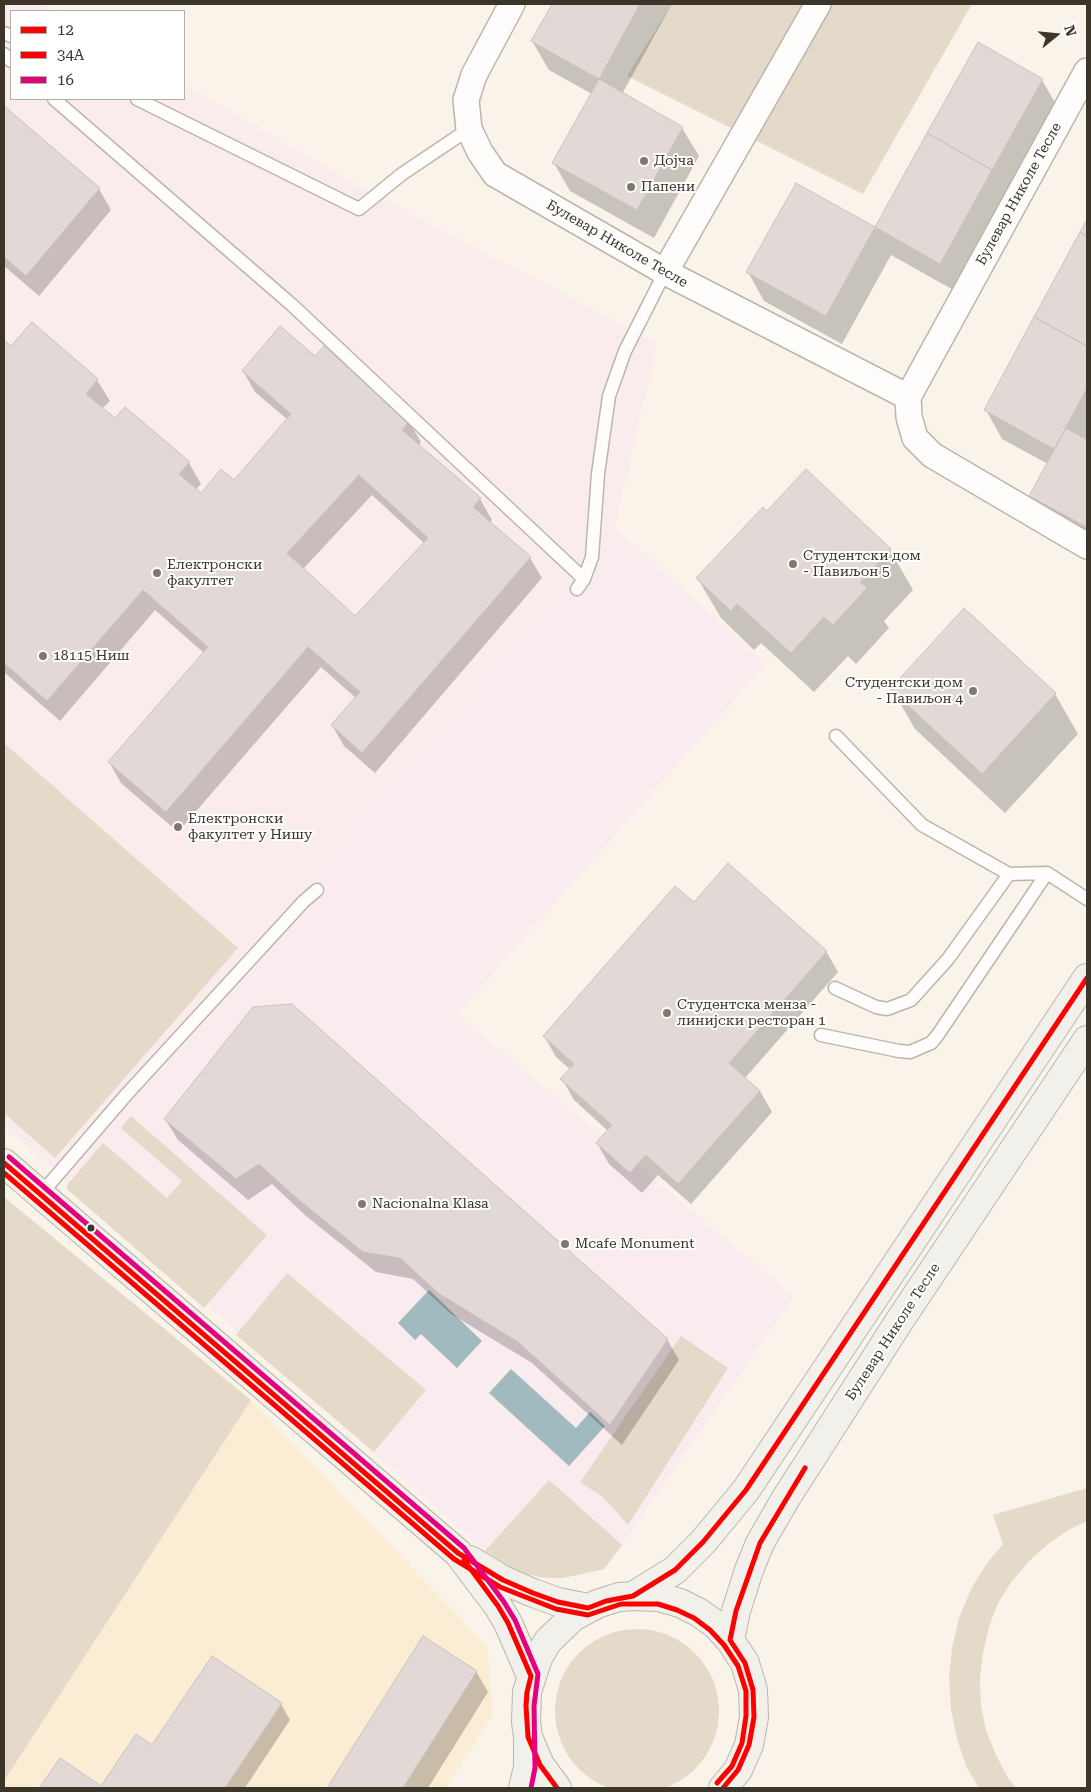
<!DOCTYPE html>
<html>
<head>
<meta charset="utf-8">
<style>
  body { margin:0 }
  #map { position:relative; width:1091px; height:1792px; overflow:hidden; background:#f9f3e9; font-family:"Roboto Serif",serif }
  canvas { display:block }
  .frame { position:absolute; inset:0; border:5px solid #3c352a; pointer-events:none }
  .legend { position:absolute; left:10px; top:10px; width:175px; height:90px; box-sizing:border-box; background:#fff; border:1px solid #b1aeaa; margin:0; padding:6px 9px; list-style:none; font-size:15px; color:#3c352a }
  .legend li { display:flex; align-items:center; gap:10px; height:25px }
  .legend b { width:25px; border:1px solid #b1aeaa }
  .north { position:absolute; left:1031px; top:10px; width:50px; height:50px; -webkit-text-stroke:4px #fff; paint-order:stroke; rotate:73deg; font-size:14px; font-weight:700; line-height:20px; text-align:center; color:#3c352a }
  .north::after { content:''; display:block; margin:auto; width:18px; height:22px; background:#3c352a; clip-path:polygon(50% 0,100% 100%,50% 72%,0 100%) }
</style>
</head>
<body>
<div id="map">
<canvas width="1091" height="1792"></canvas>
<div class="frame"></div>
<ul class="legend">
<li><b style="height:6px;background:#f00"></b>12</li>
<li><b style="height:6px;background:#f00"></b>34А</li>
<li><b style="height:6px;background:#e5007d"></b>16</li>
</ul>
<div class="north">N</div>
</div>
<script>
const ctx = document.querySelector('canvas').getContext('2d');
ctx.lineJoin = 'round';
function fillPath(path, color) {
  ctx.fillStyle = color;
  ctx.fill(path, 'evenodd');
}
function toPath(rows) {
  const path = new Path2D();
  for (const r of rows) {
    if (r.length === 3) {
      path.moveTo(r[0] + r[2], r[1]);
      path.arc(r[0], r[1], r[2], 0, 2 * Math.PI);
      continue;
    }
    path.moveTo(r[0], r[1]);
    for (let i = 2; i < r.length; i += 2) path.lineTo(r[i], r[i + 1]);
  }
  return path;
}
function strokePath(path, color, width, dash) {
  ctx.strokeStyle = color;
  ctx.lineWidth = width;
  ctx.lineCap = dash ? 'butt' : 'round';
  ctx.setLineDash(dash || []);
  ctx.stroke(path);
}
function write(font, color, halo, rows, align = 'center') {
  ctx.font = font + ' "Roboto Serif",serif';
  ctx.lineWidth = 4;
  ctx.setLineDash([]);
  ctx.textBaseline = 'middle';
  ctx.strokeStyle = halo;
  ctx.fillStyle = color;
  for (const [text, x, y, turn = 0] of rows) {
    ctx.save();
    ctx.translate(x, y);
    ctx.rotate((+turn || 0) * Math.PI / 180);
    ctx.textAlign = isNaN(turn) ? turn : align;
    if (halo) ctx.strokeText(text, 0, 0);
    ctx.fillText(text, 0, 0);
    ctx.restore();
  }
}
fillPath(toPath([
  [615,527,766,664,457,1014,794,1296,610,1562,604,1569,591,1573,563,1578,543,1578,524,1573,510,1567,485,1551,53,1169]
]), '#faebee');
fillPath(toPath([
  [251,1400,487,1646,493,1714,446,1788,4,1788,4,1781]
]), '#fbecd4');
fillPath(toPath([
  [4,4,44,4,57,11,11,11,11,99,184,99,184,84,366,190,657,343,615,527,53,1169,4,1127]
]), '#faebed');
fillPath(toPath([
  [672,4,972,4,863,194,627,76],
  [4,743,238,948,55,1158,4,1113],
  [131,1116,267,1235,204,1308,67,1189,67,1185,103,1143,167,1198,182,1181,121,1128],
  [4,1197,251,1400,4,1781],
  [287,1273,426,1390,374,1452,236,1335],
  [681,1336,728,1368,628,1525,603,1497,580,1482],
  [549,1480,622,1545,604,1569,563,1578,543,1578,524,1573,510,1567,485,1551],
  [1087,1488,1087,1521,1070,1529,1048,1544,1029,1561,1012,1581,998,1603,989,1627,983,1653,980,1679,981,1705,986,1730,996,1755,1008,1778,1016,1788,979,1788,967,1768,957,1739,951,1709,949,1678,952,1648,959,1618,971,1589,987,1563,1003,1544,993,1515],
  [637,1711,82]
]), '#e5daca');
fillPath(toPath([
  [429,1290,482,1341,457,1368,421,1334,415,1340,398,1323],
  [511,1369,576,1428,590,1412,605,1426,569,1466,489,1393]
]), '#a1babf');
fillPath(toPath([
  [553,4,672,4,622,94,682,128,699,156,654,238,570,191,554,163,592,94,549,70,532,41],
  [978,44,1042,80,1058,108,957,292,891,255,842,344,764,301,748,272,797,185,875,229],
  [4,108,99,189,111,210,39,296,4,266],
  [1087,222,1087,546,1047,524,1030,496,1048,464,1002,439,986,410],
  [33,324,97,380,110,401,102,409,115,420,189,463,201,484,195,490,201,495,234,482,288,420,255,392,243,371,315,358,409,422,421,442,418,446,480,499,492,520,489,523,530,558,542,578,375,773,344,746,332,725,356,698,321,667,178,832,121,783,109,762,204,653,155,610,60,721,4,672,4,342,11,348],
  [372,495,424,543,355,618,303,569],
  [890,550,913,590,884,621,889,628,856,664,848,656,814,692,761,643,754,650,721,618,698,579],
  [892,689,1055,694,1078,734,1005,813,915,729],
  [694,904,826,951,838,972,745,1078,760,1091,772,1112,691,1204,658,1175,642,1193,609,1164,597,1143,608,1131,574,1100,562,1079,571,1070,556,1057,544,1036],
  [165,1119,667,1339,679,1360,622,1445,532,1363,451,1314,413,1279,376,1272,306,1216,272,1184,248,1200,178,1140],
  [424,1638,476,1671,488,1692,428,1788,328,1788],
  [281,1704,290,1720,245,1788,41,1788,60,1760,102,1788,153,1747]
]), '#0003');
const building = toPath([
  [552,4,640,4,599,79,531,41,552,4],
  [978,42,1043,79,992,170,927,133,978,42],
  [599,79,683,127,637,210,552,163,599,79],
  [4,106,100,188,26,276,4,257,4,106],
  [927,133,992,170,940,264,875,227,927,133],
  [796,183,875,227,826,316,746,272,796,183],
  [1087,219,1087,236,1080,232,1087,219],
  [1080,232,1087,236,1087,346,1034,317,1080,232],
  [1034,317,1087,346,1087,388,1054,449,984,410,1034,317],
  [32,322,98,379,86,394,115,418,125,407,190,462,179,474,201,493,221,469,234,480,291,414,242,371,280,326,315,356,324,346,410,421,402,430,481,498,473,507,531,557,362,753,331,725,360,692,308,647,166,812,108,762,208,647,143,590,47,701,4,663,4,340,11,346,32,322],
  [359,475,428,538,355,616,287,553,359,475],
  [1066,428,1087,440,1087,527,1029,496,1066,428],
  [806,469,891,549,860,582,867,588,833,625,824,617,791,653,737,604,731,611,696,578,763,507,767,511,806,469],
  [964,608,1056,693,982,774,890,689,964,608],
  [728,863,827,951,729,1063,760,1091,678,1184,646,1155,630,1173,596,1143,612,1125,560,1079,574,1064,543,1036,675,886,694,902,728,863],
  [292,1004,668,1339,610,1425,518,1342,438,1293,400,1258,363,1252,293,1195,259,1164,236,1179,164,1119,253,1007,292,1004],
  [423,1636,477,1671,403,1788,327,1788,423,1636],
  [212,1656,282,1703,225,1788,39,1788,60,1758,101,1786,136,1734,152,1745,212,1656]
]);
fillPath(building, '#e2d9d7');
strokePath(building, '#cbc2c0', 1);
const lane = toPath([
  [4,33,11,36],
  [4,54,11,61],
  [54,99,292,305,584,579],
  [137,99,359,209,402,174,469,129],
  [577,589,584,579,592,557,598,474,609,396,625,351,665,272],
  [836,736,922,825,1009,874,1047,873,1087,899],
  [835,988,876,1007,887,1009,911,1000,948,959,1009,874],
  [821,1035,899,1051,910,1052,931,1043,937,1036,1047,873],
  [40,1195,126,1095,304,901,317,890]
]);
const street = toPath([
  [512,4,474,75,466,100,469,129,480,152,495,174,665,272,908,397],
  [1087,71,908,397,909,417,915,438,932,455,1087,546],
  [665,272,818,4]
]);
const secondary = toPath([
  [4,1163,458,1553,498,1606,508,1623,531,1676],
  [470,1560,503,1580,533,1593,558,1602,588,1608],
  [633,1596,675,1570,703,1542,746,1490,1087,978],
  [730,1640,736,1611,749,1570,760,1543,786,1498,900,1320,1087,1040],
  [523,1788,528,1767,528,1741],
  [557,1788,540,1765,528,1737,526,1722,527,1692,538,1658,548,1641,573,1617,597,1604,619,1597,633,1596,659,1597,680,1603,698,1612,715,1624,730,1640,745,1663,753,1690,754,1717,749,1745,738,1770,723,1788]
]);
strokePath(lane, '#bbb6ac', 15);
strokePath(street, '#bbb6ac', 28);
strokePath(secondary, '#bbb6ac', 30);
strokePath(lane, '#fefdfc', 12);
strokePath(street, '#fefdfc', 25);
strokePath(secondary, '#f2f0eb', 28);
strokePath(toPath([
  [4,1163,458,1553,503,1580,533,1593,558,1602,588,1608,606,1601,633,1596,675,1570,703,1542,746,1490,1087,978],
  [464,1560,498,1606,508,1623,531,1676,527,1692,526,1706,528,1737,540,1765,557,1788],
  [723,1788,738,1770,749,1745,754,1717,753,1690,745,1663,730,1640,736,1611,760,1543,805,1468]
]), '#f00', 5);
strokePath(toPath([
  [4,1173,454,1559,500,1587,556,1609,588,1615,621,1604,658,1604,677,1610,694,1618,710,1630,724,1645,738,1666,746,1691,746,1716,742,1743,732,1766,717,1783]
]), '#f00', 5);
strokePath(toPath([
  [9,1157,464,1548,504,1602,515,1620,538,1674,534,1706,535,1768,531,1788]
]), '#e5007d', 5);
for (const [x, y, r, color] of [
  [644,161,5,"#7e786d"],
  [631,187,5,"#7e786d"],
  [793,564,5,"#7e786d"],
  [157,573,5,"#7e786d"],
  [43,656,5,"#7e786d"],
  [973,691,5,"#7e786d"],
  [178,827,5,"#7e786d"],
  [667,1013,5,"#7e786d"],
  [362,1204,5,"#7e786d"],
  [91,1228,4.5,"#3c352a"],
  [565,1244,5,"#7e786d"]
]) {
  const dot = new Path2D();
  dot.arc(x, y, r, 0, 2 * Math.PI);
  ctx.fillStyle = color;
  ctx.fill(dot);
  strokePath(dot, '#fff', 2);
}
write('14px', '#3c352a', '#fff', [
  ["Дојча",654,161],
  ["Папени",641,187],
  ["Студентски дом",803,556],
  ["- Павиљон 5",803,572],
  ["Електронски",167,565],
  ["факултет",167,581],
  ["18115 Ниш",53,656],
  ["Студентски дом",963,683,"right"],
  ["- Павиљон 4",963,699,"right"],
  ["Електронски",188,819],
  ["факултет у Нишу",188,835],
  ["Студентска менза -",677,1005],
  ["линијски ресторан 1",677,1021],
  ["Nacionalna Klasa",372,1204],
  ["Mcafe Monument",575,1244]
], 'left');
write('14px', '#3c352a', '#fff', [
  ["Булевар Николе Тесле",1019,194,-61],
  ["Булевар Николе Тесле",617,244,30],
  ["Булевар Николе Тесле",893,1332,-57]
]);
</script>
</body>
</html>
